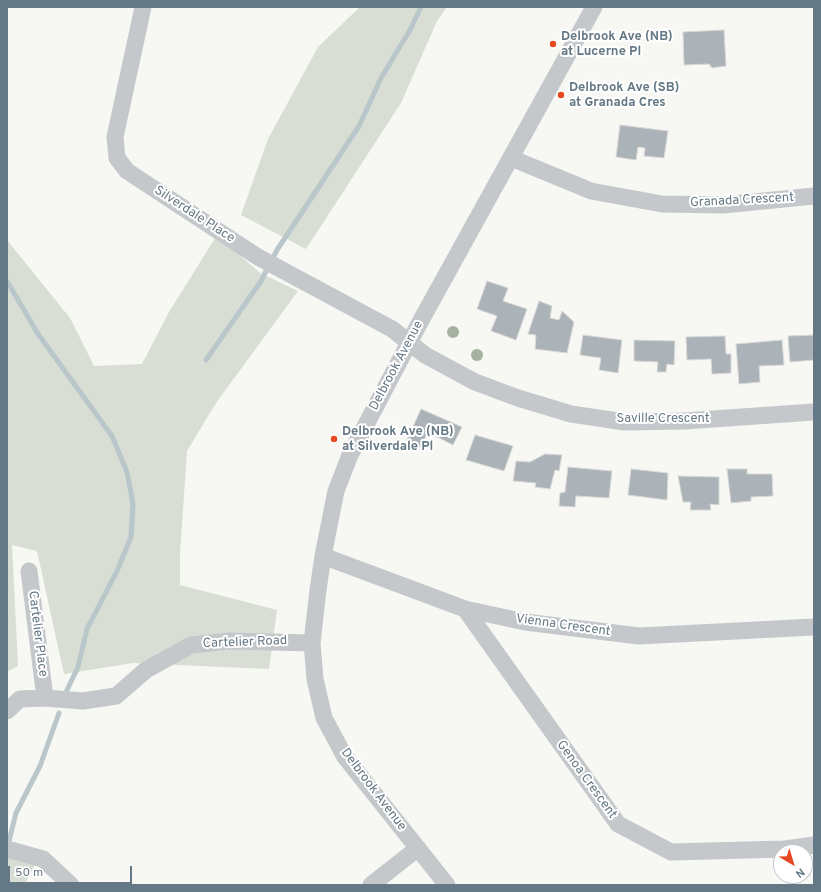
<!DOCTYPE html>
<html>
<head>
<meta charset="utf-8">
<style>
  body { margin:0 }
  #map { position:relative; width:821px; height:892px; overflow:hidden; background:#f7f7f3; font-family:Overpass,sans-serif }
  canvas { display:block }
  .frame { position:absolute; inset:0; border:8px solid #657885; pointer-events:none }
  .north { position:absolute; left:773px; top:844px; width:40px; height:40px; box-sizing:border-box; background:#fff; border:1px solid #c1c9ce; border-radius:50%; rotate:142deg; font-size:11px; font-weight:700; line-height:16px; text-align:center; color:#657885 }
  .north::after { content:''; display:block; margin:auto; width:14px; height:18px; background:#e74923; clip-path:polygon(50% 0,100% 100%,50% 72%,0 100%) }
  .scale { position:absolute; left:8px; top:866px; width:124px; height:18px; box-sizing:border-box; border:2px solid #657885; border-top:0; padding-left:5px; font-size:12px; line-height:14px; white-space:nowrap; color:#657885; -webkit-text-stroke:3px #fff; paint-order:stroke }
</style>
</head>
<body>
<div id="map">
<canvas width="821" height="892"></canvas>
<div class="frame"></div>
<div class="north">N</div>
<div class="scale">50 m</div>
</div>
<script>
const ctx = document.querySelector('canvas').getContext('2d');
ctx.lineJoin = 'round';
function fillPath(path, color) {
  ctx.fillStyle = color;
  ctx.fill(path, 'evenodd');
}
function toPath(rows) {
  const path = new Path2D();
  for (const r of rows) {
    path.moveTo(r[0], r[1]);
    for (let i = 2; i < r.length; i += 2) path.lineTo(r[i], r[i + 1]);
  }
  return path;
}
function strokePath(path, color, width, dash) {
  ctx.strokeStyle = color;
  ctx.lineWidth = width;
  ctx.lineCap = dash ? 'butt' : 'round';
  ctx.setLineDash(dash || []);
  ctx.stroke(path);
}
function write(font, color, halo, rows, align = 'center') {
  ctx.font = font + ' Overpass,sans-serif';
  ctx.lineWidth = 4;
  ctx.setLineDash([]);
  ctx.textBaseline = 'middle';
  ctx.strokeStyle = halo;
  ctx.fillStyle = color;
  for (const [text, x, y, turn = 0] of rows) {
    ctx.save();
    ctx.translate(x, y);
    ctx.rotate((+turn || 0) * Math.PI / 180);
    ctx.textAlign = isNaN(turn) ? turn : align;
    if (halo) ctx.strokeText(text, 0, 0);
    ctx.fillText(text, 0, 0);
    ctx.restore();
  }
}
fillPath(toPath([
  [360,7,447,7,437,21,401,103,306,249,241,215,268,139,318,47],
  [217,235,260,273,298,291,216,403,187,451,180,553,180,585,277,610,269,669,133,663,64,674,37,551,12,545,18,666,7,672,7,240,70,318,94,366,142,364,169,312],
  [7,856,35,865,24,885,7,885]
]), '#d8ded4');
strokePath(toPath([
  [7,281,38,334,112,436,127,472,133,504,131,537,117,571,87,629,78,667,67,690],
  [206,360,261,281,277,250,359,126,381,78,410,30,421,7],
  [8,845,16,813,40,766,59,713]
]), '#b9c7ca', 5);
const building = toPath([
  [724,30,726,66,712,68,709,64,684,65,683,32,724,30],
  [620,125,668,131,664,158,644,156,645,148,638,147,636,160,616,157,620,125],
  [487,281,508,288,503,301,527,309,516,340,491,331,497,316,477,309,487,281],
  [539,301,552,306,550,318,559,320,562,311,574,322,567,353,535,349,536,335,528,334,539,301],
  [583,335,622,340,618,373,599,370,601,358,580,355,583,335],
  [814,335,814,360,790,362,788,336,814,335],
  [725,336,726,354,731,354,731,373,712,374,711,359,687,360,686,337,725,336],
  [634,340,675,341,674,365,667,364,666,372,657,372,658,362,634,361,634,340],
  [782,340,784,365,759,366,760,382,739,384,736,344,782,340],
  [421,409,462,427,453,445,428,432,420,448,406,442,421,409],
  [475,435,513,446,504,471,466,460,475,435],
  [545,454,562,455,559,471,555,470,550,489,535,487,536,483,513,481,516,461,530,462,545,454],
  [568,467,612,471,609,498,576,496,575,507,559,506,560,493,565,492,568,467],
  [631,469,668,473,667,500,628,495,631,469],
  [727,469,747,469,747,474,772,474,773,496,751,497,751,501,731,503,727,469],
  [678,476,719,477,719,505,710,504,711,510,690,510,691,502,683,502,678,476]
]);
fillPath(building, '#abb3b9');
strokePath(building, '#d8d8d6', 1);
strokePath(toPath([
  [143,7,115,137,117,158,127,171,258,257,392,329,425,355,475,382,518,398,571,414,625,422,684,421,814,412],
  [511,158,591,191,662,204,723,205,814,196],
  [323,556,465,609,525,622,639,636,814,627],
  [29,571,45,698],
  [465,609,618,824,671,852,785,849,814,845],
  [7,711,20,699,45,698,83,701,116,696,146,670,191,645,229,641,312,643],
  [7,849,43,859,71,885],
  [371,885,418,848],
  [447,885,345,757,324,718,315,679,312,643,318,590,323,556,336,491,350,455,419,324,594,7]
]), '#c4c8cb', 17);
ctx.fillStyle = '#a7b1a2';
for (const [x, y] of [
  [453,332],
  [477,355]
]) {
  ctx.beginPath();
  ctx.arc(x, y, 6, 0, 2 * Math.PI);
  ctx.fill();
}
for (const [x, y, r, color] of [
  [553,44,4,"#e74923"],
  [561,95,4,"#e74923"],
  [334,439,4,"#e74923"]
]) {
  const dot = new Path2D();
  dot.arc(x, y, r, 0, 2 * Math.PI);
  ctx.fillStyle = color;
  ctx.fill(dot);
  strokePath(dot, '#fff', 1.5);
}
write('bold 13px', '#657885', '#fff', [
  ["Delbrook Ave (NB)",561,37],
  ["at Lucerne Pl",561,52],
  ["Delbrook Ave (SB)",569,88],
  ["at Granada Cres",569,103],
  ["Delbrook Ave (NB)",342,432],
  ["at Silverdale Pl",342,447]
], 'left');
write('13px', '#657885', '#fff', [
  ["Granada Crescent",742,201,-3],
  ["Silverdale Place",194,215,33],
  ["Delbrook Avenue",397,366,-62],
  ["Saville Crescent",663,419],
  ["Vienna Crescent",563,626,8],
  ["Cartelier Place",37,634,83],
  ["Cartelier Road",245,643,-2],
  ["Genoa Crescent",586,780,54],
  ["Delbrook Avenue",373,790,53]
]);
</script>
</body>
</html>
